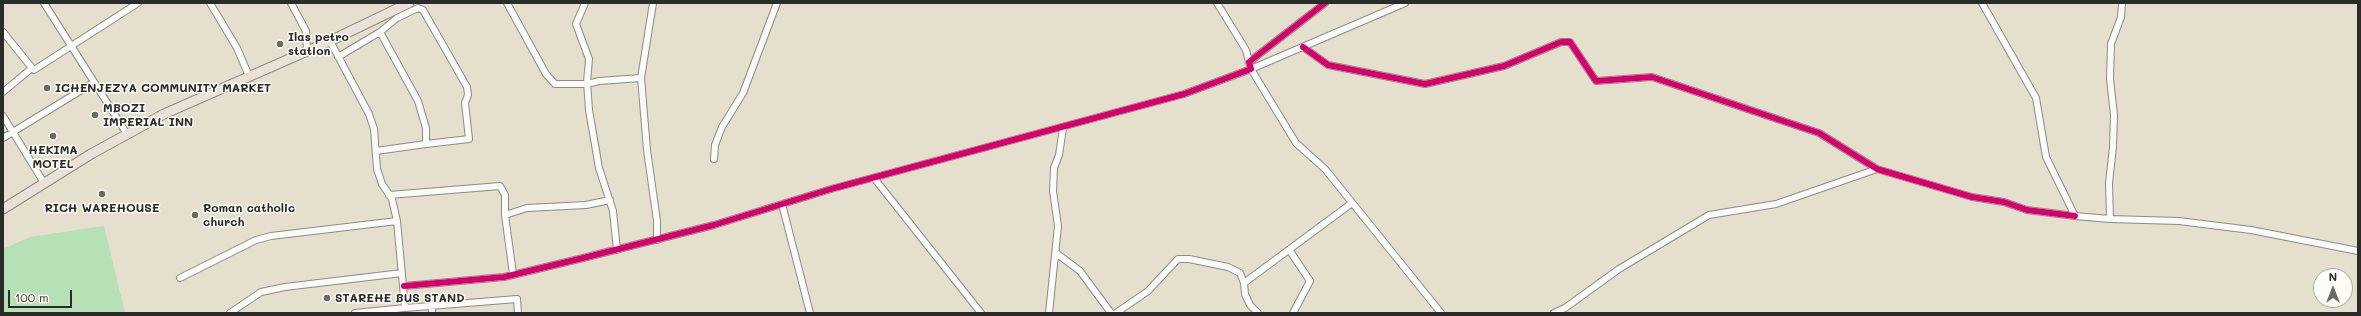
<!DOCTYPE html>
<html>
<head>
<meta charset="utf-8">
<style>
  body { margin:0 }
  #map { position:relative; width:2361px; height:316px; overflow:hidden; background:#e5dfce; font-family:Mali,sans-serif }
  canvas { display:block }
  .frame { position:absolute; inset:0; border:4px solid #2b2b2b; pointer-events:none }
  .north { position:absolute; left:2313px; top:268px; width:40px; height:40px; box-sizing:border-box; background:#fdfcf7; border:1px solid #a9a8a5; border-radius:50%; rotate:0deg; font-size:11px; font-weight:700; line-height:16px; text-align:center; color:#2b2b2b }
  .north::after { content:''; display:block; margin:auto; width:14px; height:18px; background:#6c6a64; clip-path:polygon(50% 0,100% 100%,50% 72%,0 100%) }
  .scale { position:absolute; left:8px; top:290px; width:64px; height:18px; box-sizing:border-box; border:2px solid #2b2b2b; border-top:0; padding-left:5px; font-size:12px; line-height:14px; white-space:nowrap; color:#2b2b2b; -webkit-text-stroke:3px #fdfcf7; paint-order:stroke }
</style>
</head>
<body>
<div id="map">
<canvas width="2361" height="316"></canvas>
<div class="frame"></div>
<div class="north">N</div>
<div class="scale">100 m</div>
</div>
<script>
const ctx = document.querySelector('canvas').getContext('2d');
ctx.lineJoin = 'round';
function fillPath(path, color) {
  ctx.fillStyle = color;
  ctx.fill(path, 'evenodd');
}
function toPath(rows) {
  const path = new Path2D();
  for (const r of rows) {
    path.moveTo(r[0], r[1]);
    for (let i = 2; i < r.length; i += 2) path.lineTo(r[i], r[i + 1]);
  }
  return path;
}
function strokePath(path, color, width, dash) {
  ctx.strokeStyle = color;
  ctx.lineWidth = width;
  ctx.lineCap = dash ? 'butt' : 'round';
  ctx.setLineDash(dash || []);
  ctx.stroke(path);
}
function write(font, color, halo, rows, align = 'center') {
  ctx.font = font + ' Mali,sans-serif';
  ctx.lineWidth = 3;
  ctx.setLineDash([]);
  ctx.textBaseline = 'middle';
  ctx.strokeStyle = halo;
  ctx.fillStyle = color;
  for (const [text, x, y, turn = 0] of rows) {
    ctx.save();
    ctx.translate(x, y);
    ctx.rotate((+turn || 0) * Math.PI / 180);
    ctx.textAlign = isNaN(turn) ? turn : align;
    if (halo) ctx.strokeText(text, 0, 0);
    ctx.fillText(text, 0, 0);
    ctx.restore();
  }
}
fillPath(toPath([
  [104,226,125,313,3,313,3,249,30,237]
]), '#b6e0b5');
const minor = toPath([
  [44,3,127,134],
  [210,3,237,48,249,76],
  [291,3,306,31,307,51],
  [507,3,546,74,555,84,587,84,599,81,641,78],
  [585,3,576,24,589,59,587,82,589,110,599,168,613,211,617,250],
  [653,3,641,78,647,150,657,221,657,240],
  [1217,3,1246,50,1249,62],
  [1405,3,1251,69,1296,143,1325,169,1441,313],
  [1982,3,2036,98,2046,157,2075,216,2110,219],
  [2122,3,2121,17,2111,44,2110,79,2114,115,2113,147,2109,183,2110,219,2179,221,2251,230,2358,251],
  [3,32,32,68],
  [330,41,369,114,374,129,377,169,382,184,392,199,397,221,405,308,517,299,518,313],
  [1303,47,1328,65,1425,84,1504,66,1561,42,1570,42,1596,81,1652,77,1819,133,1877,169,1972,197,2004,202,2027,210,2075,216],
  [338,57,380,32,397,18,418,8,423,10,467,87,468,95,465,103,469,139,426,144],
  [3,92,32,68,34,70,138,3],
  [3,116,44,183],
  [3,138,93,83],
  [376,151,426,144,426,128,418,101,380,32],
  [714,159,715,145,722,127,743,93,777,3],
  [874,178,981,313],
  [389,195,500,186,505,195,505,215,513,274],
  [782,204,810,313],
  [505,215,527,208,586,205,610,200],
  [1290,251,1310,281,1293,313],
  [1056,253,1080,271,1111,313],
  [180,278,256,240,271,236,397,221],
  [1244,283,1245,294,1250,305,1258,313],
  [404,286,504,277,579,259,714,225,831,189,1184,94,1251,69,1249,62,1325,3],
  [432,304,432,313],
  [230,313,261,292,285,287,402,273],
  [355,313,405,308],
  [1049,313,1058,226,1053,191,1054,168,1059,155,1063,128],
  [1116,313,1148,291,1178,259,1189,259,1228,267,1240,273,1244,283,1352,203],
  [1554,313,1565,308,1619,269,1709,215,1776,204,1877,169]
]);
const highway = toPath([
  [3,209,91,154,164,114,330,41,409,3]
]);
strokePath(minor, '#8e8b82', 8);
strokePath(highway, '#8e8b82', 11);
strokePath(minor, '#fbfaf8', 6);
strokePath(highway, '#eae2d6', 9);
strokePath(toPath([
  [1303,47,1328,65,1425,84,1504,66,1561,42,1570,42,1596,81,1652,77,1819,133,1877,169,1972,197,2004,202,2027,210,2075,216],
  [404,286,504,277,579,259,714,225,831,189,1184,94,1251,69,1249,62,1325,3]
]), '#d6006c', 6);
for (const [x, y, r, color] of [
  [280,44,4,"#6c6a64"],
  [47,88,4,"#6c6a64"],
  [95,115,4,"#6c6a64"],
  [53,136,4,"#6c6a64"],
  [102,194,4,"#6c6a64"],
  [195,215,4,"#6c6a64"],
  [327,298,4,"#6c6a64"]
]) {
  const dot = new Path2D();
  dot.arc(x, y, r, 0, 2 * Math.PI);
  ctx.fillStyle = color;
  ctx.fill(dot);
  strokePath(dot, '#fdfcf7', 1.5);
}
write('bold 12px', '#2b2b2b', '#fdfcf7', [
  ["Ilas petro",288,37],
  ["station",288,51],
  ["ICHENJEZYA COMMUNITY MARKET",55,88],
  ["MBOZI",103,108],
  ["IMPERIAL INN",103,122],
  ["HEKIMA",53,150,"center"],
  ["MOTEL",53,164,"center"],
  ["RICH WAREHOUSE",102,208,"center"],
  ["Roman catholic",203,208],
  ["church",203,222],
  ["STAREHE BUS STAND",335,298]
], 'left');
</script>
</body>
</html>
